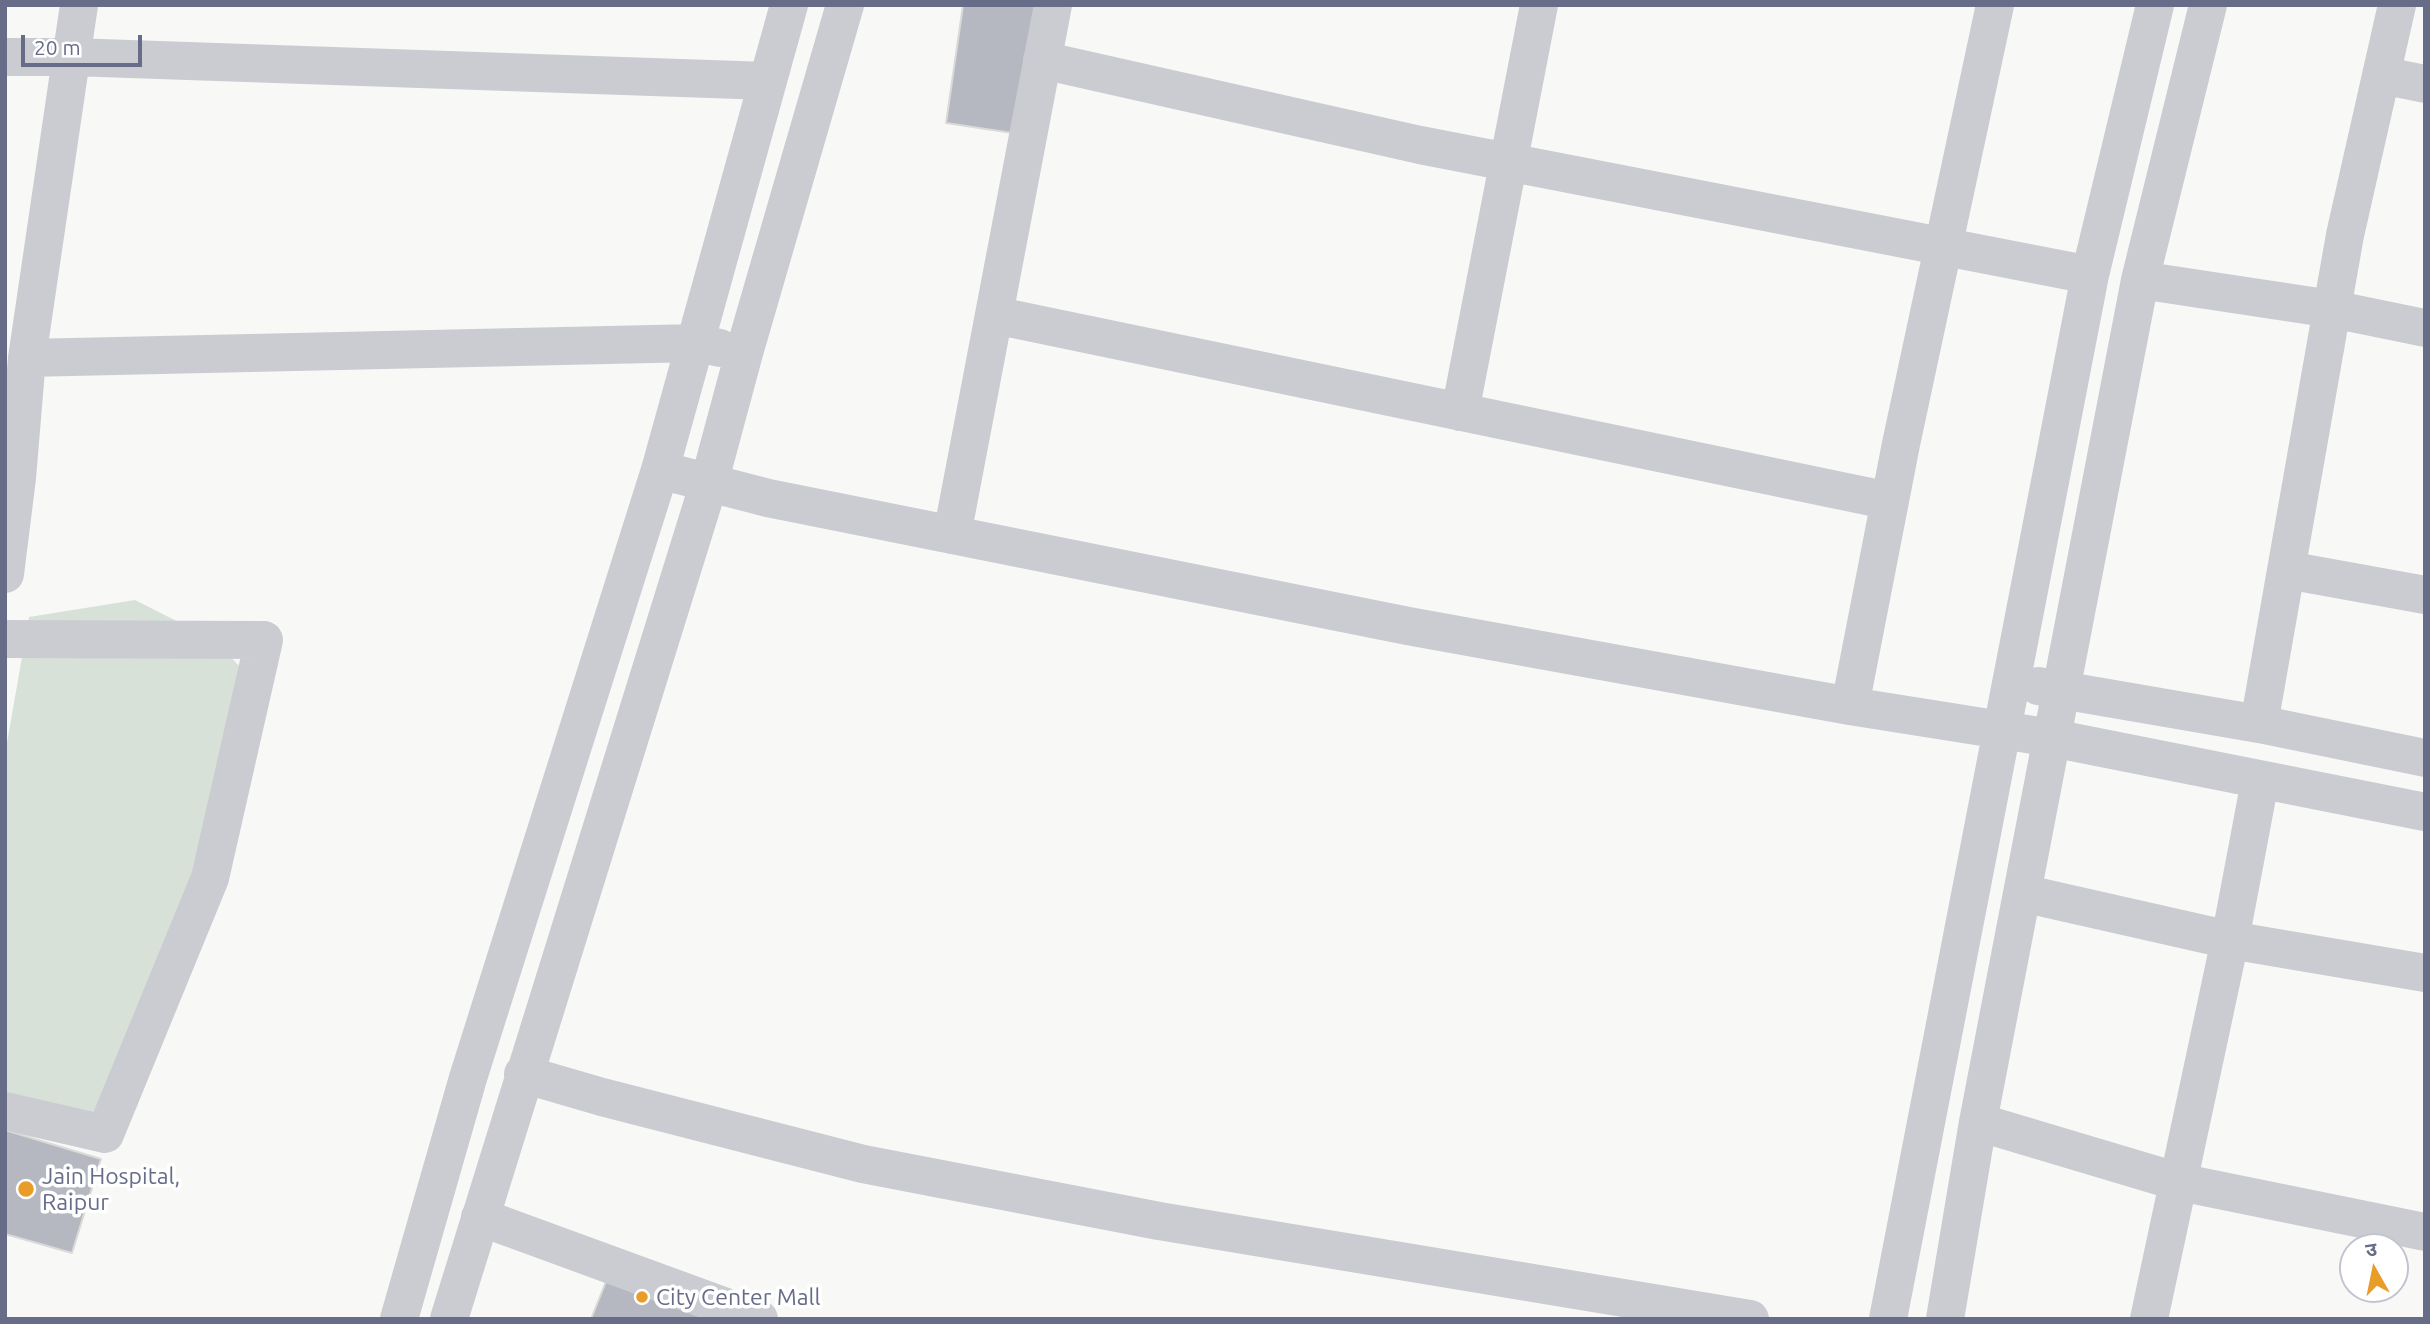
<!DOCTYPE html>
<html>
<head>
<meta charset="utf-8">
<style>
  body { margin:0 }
  #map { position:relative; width:2430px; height:1324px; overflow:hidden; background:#f8f9f6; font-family:Ubuntu,"Noto Sans Devanagari",sans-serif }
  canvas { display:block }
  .frame { position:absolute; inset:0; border:7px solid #676d88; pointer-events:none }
  .north { position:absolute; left:2339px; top:1233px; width:70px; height:70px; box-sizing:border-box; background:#fff; border:2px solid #c2c5cf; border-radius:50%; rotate:351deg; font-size:19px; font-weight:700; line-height:28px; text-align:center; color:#676d88 }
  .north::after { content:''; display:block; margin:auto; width:24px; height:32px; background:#e79d28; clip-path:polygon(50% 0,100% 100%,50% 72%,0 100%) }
  .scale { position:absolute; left:21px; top:35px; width:121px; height:32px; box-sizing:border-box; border:4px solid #676d88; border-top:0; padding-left:9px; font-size:21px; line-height:24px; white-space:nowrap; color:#676d88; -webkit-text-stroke:5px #fff; paint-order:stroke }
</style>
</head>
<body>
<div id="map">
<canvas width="2430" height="1324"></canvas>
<div class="frame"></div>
<div class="north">उ</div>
<div class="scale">20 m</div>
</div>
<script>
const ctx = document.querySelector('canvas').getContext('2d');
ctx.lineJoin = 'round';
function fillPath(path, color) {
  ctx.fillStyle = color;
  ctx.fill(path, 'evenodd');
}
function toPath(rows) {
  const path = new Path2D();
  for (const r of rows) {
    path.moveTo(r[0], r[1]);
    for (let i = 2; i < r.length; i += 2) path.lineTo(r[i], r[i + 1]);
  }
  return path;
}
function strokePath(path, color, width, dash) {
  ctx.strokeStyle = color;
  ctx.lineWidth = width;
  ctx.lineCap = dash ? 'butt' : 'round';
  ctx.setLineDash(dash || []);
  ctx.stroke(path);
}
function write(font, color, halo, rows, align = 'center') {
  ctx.font = font + ' Ubuntu,sans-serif';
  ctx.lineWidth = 7;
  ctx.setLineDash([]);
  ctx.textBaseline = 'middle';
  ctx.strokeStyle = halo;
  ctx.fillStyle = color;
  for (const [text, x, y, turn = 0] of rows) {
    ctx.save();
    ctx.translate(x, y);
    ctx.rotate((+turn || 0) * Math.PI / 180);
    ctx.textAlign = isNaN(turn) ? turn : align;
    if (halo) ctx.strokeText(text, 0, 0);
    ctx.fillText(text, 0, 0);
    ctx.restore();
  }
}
fillPath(toPath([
  [135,600,216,641,265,694,105,1138,5,1112,5,754,29,617]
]), '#d7e1d8');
const building = toPath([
  [963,5,1037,5,1019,134,946,123,963,5],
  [5,1130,101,1159,72,1253,5,1234,5,1130],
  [609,1274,760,1319,591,1319,609,1274]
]);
fillPath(building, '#b6b8c1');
strokePath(building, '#dadbd8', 2);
strokePath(toPath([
  [5,57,72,57,768,81],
  [1042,60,1420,145,2090,275],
  [2381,75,2425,84],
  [2140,280,2332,309,2425,328],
  [994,315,1890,501],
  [27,358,697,343,720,348],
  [1460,412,1539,5],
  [660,470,768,498,1408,626,1850,706,2052,738,2425,812],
  [952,535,1053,5],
  [2287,570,2425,595],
  [5,574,17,478,27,358,79,5],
  [5,639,264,640,210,878,105,1134,5,1111],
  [2038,686,2259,724,2425,758],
  [1850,706,1901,444,1995,5],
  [2259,724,2345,235,2397,5],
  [2022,893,2230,940,2425,973],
  [523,1074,602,1097,863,1164,1159,1221,1750,1319],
  [1978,1122,2179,1182,2425,1232],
  [480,1217,759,1319],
  [399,1319,468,1078,660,470,789,5],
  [449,1319,709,483,744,353,845,5],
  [1888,1319,2090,275,2155,5],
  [1945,1319,1978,1122,2140,280,2208,5],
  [2149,1319,2230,940,2260,781]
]), '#cbccd1', 38);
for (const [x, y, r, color] of [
  [26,1189,9,"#e79d28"],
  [642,1297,7,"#e79d28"]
]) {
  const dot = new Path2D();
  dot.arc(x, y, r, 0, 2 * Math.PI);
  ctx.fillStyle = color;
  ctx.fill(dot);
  strokePath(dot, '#fff', 2.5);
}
write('23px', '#676d88', '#fff', [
  ["Jain Hospital,",42,1176],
  ["Raipur",42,1202],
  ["City Center Mall",656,1297]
], 'left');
</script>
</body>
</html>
